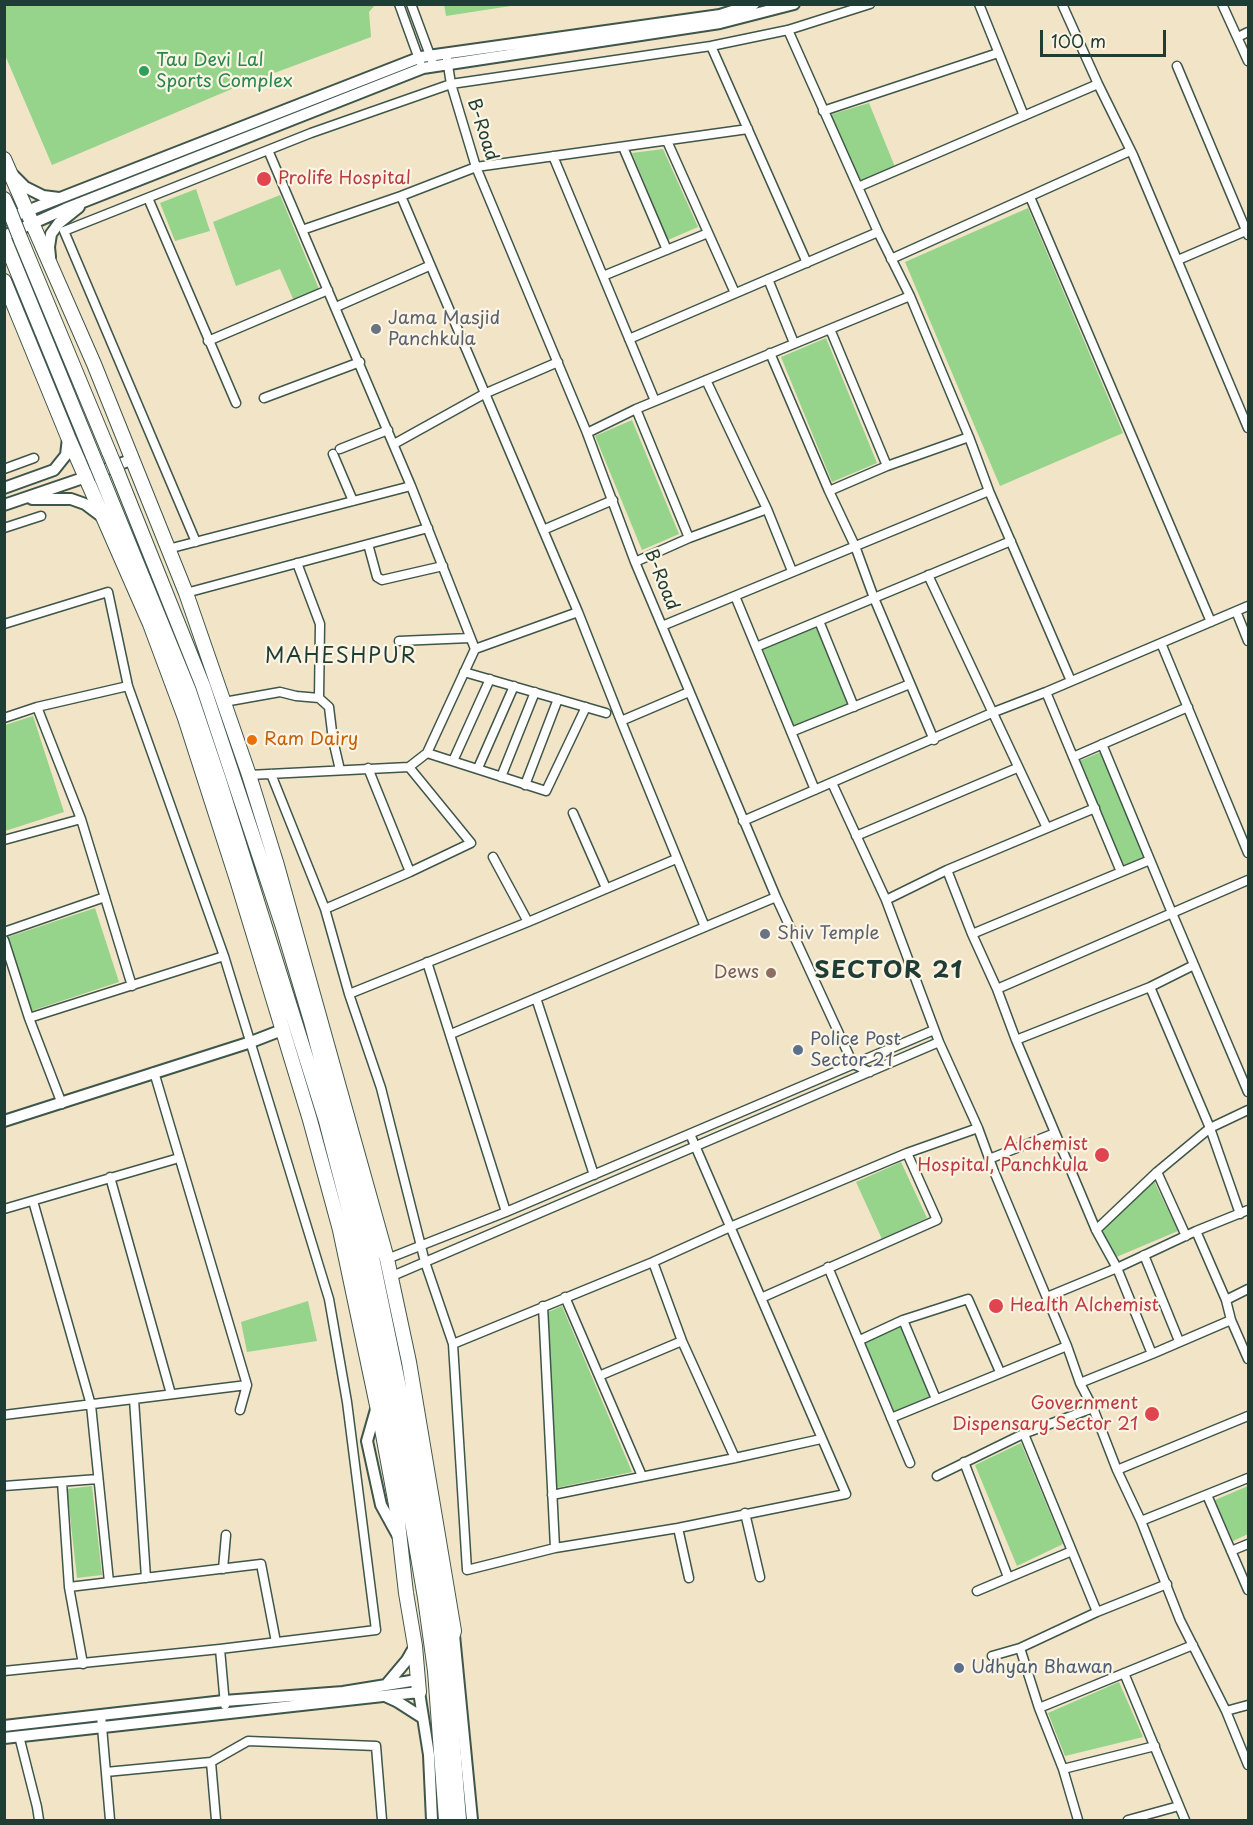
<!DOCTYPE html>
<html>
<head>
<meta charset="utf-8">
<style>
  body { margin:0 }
  #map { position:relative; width:1253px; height:1825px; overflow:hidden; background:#f2e4c7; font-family:"Playpen Sans",sans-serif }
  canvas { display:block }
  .frame { position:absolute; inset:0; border:6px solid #1f3d34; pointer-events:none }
  .scale { position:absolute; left:1040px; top:30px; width:126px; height:27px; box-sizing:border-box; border:3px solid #1f3d34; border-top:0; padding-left:8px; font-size:18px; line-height:21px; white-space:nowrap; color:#1f3d34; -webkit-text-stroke:4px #fcf5e5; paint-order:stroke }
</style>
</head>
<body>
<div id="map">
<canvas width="1253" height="1825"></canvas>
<div class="frame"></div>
<div class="scale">100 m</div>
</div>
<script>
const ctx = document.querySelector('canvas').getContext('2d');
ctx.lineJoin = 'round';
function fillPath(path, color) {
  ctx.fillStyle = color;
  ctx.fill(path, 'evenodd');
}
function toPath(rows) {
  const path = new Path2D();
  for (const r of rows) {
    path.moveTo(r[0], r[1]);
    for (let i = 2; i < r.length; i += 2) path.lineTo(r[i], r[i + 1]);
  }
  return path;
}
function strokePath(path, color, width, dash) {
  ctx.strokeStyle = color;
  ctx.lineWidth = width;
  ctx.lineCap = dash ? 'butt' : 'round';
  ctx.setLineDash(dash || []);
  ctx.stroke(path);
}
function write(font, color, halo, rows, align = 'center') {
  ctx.font = font + ' "Playpen Sans",sans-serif';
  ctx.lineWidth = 4.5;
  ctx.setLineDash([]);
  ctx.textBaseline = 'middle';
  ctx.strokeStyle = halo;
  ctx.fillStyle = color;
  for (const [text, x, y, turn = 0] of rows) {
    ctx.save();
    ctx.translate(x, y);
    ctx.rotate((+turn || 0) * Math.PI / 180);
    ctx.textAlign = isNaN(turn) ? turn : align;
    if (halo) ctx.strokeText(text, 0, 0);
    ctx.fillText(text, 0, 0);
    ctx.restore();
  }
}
fillPath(toPath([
  [444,4,517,4,517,5,446,16],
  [4,5,5,4,375,5,369,12,371,37,234,88,52,165,5,55],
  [869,103,895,167,859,181,829,115],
  [663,149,698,227,668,240,632,153],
  [196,189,210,231,175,241,160,203],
  [280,195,319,289,294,301,280,269,236,286,213,222],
  [1028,208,1123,433,1000,486,905,262],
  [826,338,877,463,832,482,781,357],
  [632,420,679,534,642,550,595,436],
  [817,627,848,706,794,728,763,649],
  [33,716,64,812,5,831,5,725],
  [1101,752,1144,858,1122,867,1079,761],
  [95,908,119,982,31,1011,8,937],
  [901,1162,927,1218,882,1239,856,1182],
  [1154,1181,1178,1231,1114,1258,1102,1230],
  [308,1301,317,1341,247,1352,241,1322],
  [562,1306,632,1472,556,1488,548,1312],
  [901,1327,931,1397,895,1413,865,1343],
  [1021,1443,1063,1544,1017,1566,975,1465],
  [92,1486,102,1575,77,1578,67,1489],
  [1248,1486,1248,1534,1233,1541,1215,1500],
  [1119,1682,1143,1737,1065,1756,1048,1713]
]), '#95d48a');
const minor = toPath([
  [399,4,420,62],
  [411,4,434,66],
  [979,4,1024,116],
  [1062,4,1098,84,1133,155,1248,428],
  [1222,4,1248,61],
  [788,30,878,232,910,296,969,437,989,491,1071,681],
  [1238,37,1248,32],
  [711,46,807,263],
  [446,53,451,84,476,167,587,433,635,562,776,897,853,1064,870,1072],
  [1177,66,1248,235],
  [823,111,998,53],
  [667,141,735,293],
  [623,147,667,250],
  [268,150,411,486,475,649],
  [553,156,655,401],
  [858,187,1098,84],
  [401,196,578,612,621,721,705,927],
  [1030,197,1211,622],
  [148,198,236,403],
  [302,230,401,196,476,167,748,129],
  [891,259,1130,151],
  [1178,260,1248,230],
  [603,276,708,233],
  [768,279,794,343],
  [336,307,429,266],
  [830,329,887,466],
  [629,339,878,232],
  [208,341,328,290],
  [770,353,829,491,855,546,874,598,934,740],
  [706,380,767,509,792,571],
  [264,398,360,362],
  [636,409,689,538],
  [587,433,636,409,910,296],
  [394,444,484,394,558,362],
  [340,449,388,430],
  [333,454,353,501],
  [4,469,34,458],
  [829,491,887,466,969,437],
  [4,528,41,516],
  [543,530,613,500],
  [196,542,64,231,311,133,451,84,711,46,788,30,870,4],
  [368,544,377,577,382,580,443,566],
  [168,549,411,486],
  [635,562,689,538,767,509],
  [297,563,320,624,319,698],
  [928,575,1047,828],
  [186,593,428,528],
  [735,596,815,790],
  [1236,611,1248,641],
  [819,621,854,707],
  [4,624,108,592,128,686,224,956,329,1299,347,1402,376,1630,220,1649,4,1671],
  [662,626,989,491],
  [399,641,470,638],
  [1161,643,1248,853],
  [756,647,1011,541],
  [464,672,606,713],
  [1046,692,1121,872],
  [224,702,280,692,296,696,319,698,329,707,333,740,340,770],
  [37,707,81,819,132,986],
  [4,718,37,707,128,686],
  [621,721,689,692],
  [791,732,910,684],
  [1102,744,1172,913,1248,1092],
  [427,753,546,791,586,707],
  [1073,757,1188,707],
  [453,761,490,679],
  [368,768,410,872],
  [478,768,514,686],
  [271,774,325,909,349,994,381,1088,425,1262,453,1344,467,1570,555,1548,678,1528,846,1494,690,1134],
  [249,775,409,767,427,753,475,649,578,612],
  [501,777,535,692],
  [832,783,886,900,939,1042,978,1128,993,1169,1067,1346,1080,1383,1093,1408,1117,1470,1141,1521,1180,1620,1226,1711,1248,1765],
  [525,785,558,699],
  [573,813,606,888],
  [743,821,994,712,1046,692,1248,606],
  [856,836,1017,768],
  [4,840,81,819],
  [493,857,528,922],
  [947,870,972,934,997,989,1016,1040,1096,1230,1117,1268,1152,1354],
  [886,900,947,870,1095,808],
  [325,909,410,872,471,843,409,767],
  [4,932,105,897],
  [972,934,1150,860],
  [4,940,29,1018,62,1104],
  [427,962,506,1212],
  [1150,987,1210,1128,1240,1214],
  [997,989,1248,880],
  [349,994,528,922,676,859],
  [536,998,594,1175],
  [29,1018,224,956],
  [451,1034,776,897],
  [1016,1040,1150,987,1194,965],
  [154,1072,247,1385,240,1410],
  [989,1159,1055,1133],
  [1157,1172,1186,1236],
  [110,1177,171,1394],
  [33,1201,91,1405,109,1582],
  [4,1209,179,1158],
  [1096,1230,1157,1172,1210,1128,1248,1110],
  [1196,1231,1226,1300,1231,1320,1248,1359],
  [1144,1255,1179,1341],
  [387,1259,506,1212,934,1030],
  [653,1262,682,1341,735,1458],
  [828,1267,910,1463],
  [390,1277,939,1042],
  [565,1297,642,1476],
  [1047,1297,1117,1268,1196,1231,1248,1210],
  [761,1298,937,1220,907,1153],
  [1226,1300,1248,1289],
  [543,1306,555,1548],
  [903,1320,936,1399],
  [860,1340,903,1320,968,1299,1000,1372],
  [453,1344,653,1262,730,1227,907,1153,978,1128],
  [599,1376,682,1341],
  [1080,1383,1152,1354,1231,1320],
  [134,1399,146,1578],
  [4,1415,247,1385],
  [891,1418,1067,1346],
  [1024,1434,1097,1612],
  [964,1462,1008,1577],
  [1117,1470,1248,1416],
  [937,1476,1023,1434,1093,1408],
  [62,1482,69,1587,83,1664],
  [4,1486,98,1479],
  [552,1495,735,1458,821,1439],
  [1207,1495,1248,1590],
  [745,1513,760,1577],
  [1141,1521,1248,1478],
  [678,1528,689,1578],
  [1231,1551,1248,1544],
  [223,1569,226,1535],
  [69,1587,261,1564,276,1642],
  [977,1591,1072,1551],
  [1020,1648,1039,1708,1063,1769,1078,1820],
  [220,1649,225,1705],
  [992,1656,1020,1648,1097,1612,1167,1584],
  [1124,1673,1185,1820],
  [1039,1708,1193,1645],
  [1226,1711,1248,1705],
  [101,1715,110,1820],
  [19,1736,37,1807,39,1820],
  [211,1762,216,1820],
  [1063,1769,1155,1746],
  [106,1772,211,1762,248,1741,376,1746,382,1820],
  [1128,1820,1179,1806]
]);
const tertiary = toPath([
  [13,175,25,187,43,196,59,198],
  [4,220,421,57,720,15,754,4],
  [4,236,65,209,423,68,720,23,794,4],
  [50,257,49,247,51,234,59,223,79,207],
  [4,488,54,470,66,455,68,438],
  [32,499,71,499,85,504,101,516],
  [4,505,86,477,133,459],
  [4,1121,251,1042,282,1030],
  [377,1406,367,1441,381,1505,398,1536],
  [454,1635,472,1820],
  [386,1685,407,1660,415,1646],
  [385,1696,398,1702,423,1718],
  [4,1726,224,1701,343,1692,417,1680],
  [4,1738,419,1692,429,1755,432,1820]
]);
const trunk = toPath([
  [4,159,94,364,186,593,249,775,276,862,387,1259,409,1362,454,1631,446,1656],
  [4,199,10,212],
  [4,239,93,456],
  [21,240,109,452],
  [4,281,68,437,150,624,185,718,238,883,310,1120,340,1230,382,1429,396,1505,406,1593,415,1646,419,1692],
  [117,471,203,686,283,927,311,1021,365,1224,418,1479,446,1656,459,1820],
  [102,478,189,691,219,780,326,1121,355,1233,406,1486,425,1598,435,1671,446,1820]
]);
strokePath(minor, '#3f564a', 11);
strokePath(tertiary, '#3f564a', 14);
strokePath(trunk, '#3f564a', 16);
strokePath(minor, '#fff', 8);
strokePath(tertiary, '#fff', 10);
strokePath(trunk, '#fff', 14);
const trunkBridge = toPath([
  [10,212,21,240],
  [109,452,117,471],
  [93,456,102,478]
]);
strokePath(trunkBridge, '#3f564a', 16, []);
strokePath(trunkBridge, '#fff', 14);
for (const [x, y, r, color] of [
  [144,71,6,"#2e9e5b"],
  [264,179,8,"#e0444e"],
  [376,329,6,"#6b7280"],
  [252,740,6,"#e8710a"],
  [765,934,6,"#6b7280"],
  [771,973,6,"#8d6e63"],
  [798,1050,6,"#5c6f8a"],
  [1102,1155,8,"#e0444e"],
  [996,1306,8,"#e0444e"],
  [1152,1414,8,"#e0444e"],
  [959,1668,6,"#5c6f8a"]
]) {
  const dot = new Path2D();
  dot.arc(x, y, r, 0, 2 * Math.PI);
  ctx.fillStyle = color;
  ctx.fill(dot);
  strokePath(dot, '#fcf5e5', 2);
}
write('18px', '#27864d', '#fcf5e5', [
  ["Tau Devi Lal",156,61],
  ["Sports Complex",156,82]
], 'left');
write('18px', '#1f3d34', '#fcf5e5', [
  ["B-Road",482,130,72],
  ["B-Road",661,580,68]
]);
write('18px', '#be3a42', '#fcf5e5', [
  ["Prolife Hospital",278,179],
  ["Alchemist",1088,1145,"right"],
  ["Hospital, Panchkula",1088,1166,"right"],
  ["Health Alchemist",1010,1306],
  ["Government",1138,1404,"right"],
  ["Dispensary Sector 21",1138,1425,"right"]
], 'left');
write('18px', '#5b616d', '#fcf5e5', [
  ["Jama Masjid",388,319],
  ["Panchkula",388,340],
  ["Shiv Temple",777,934]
], 'left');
write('18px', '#c56008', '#fcf5e5', [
  ["Ram Dairy",264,740]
], 'left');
write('18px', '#785e54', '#fcf5e5', [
  ["Dews",759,973]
], 'right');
write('18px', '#4e5e75', '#fcf5e5', [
  ["Police Post",810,1040],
  ["Sector 21",810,1061],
  ["Udhyan Bhawan",971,1668]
], 'left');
ctx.letterSpacing = '1.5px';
write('21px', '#1f3d34', '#fcf5e5', [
  ["MAHESHPUR",341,657]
]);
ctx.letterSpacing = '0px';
ctx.letterSpacing = '1.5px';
write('bold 24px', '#1f3d34', '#fcf5e5', [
  ["SECTOR 21",889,971]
]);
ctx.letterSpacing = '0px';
</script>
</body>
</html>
